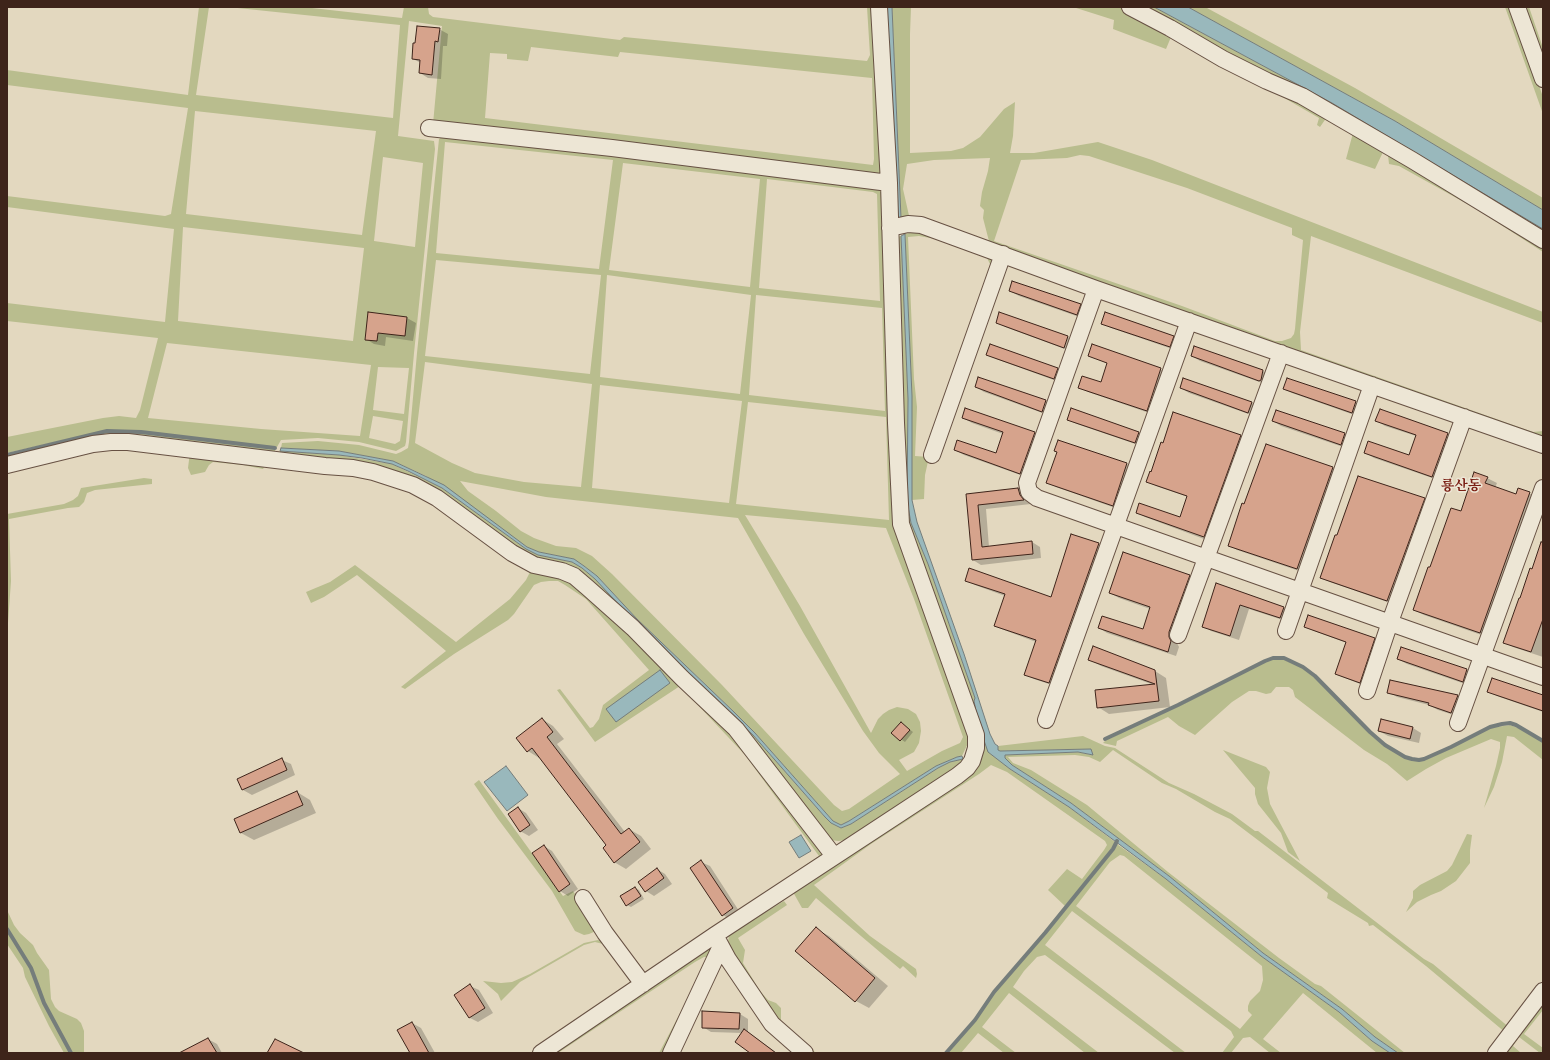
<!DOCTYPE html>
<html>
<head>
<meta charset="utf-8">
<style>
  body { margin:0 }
  #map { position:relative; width:1550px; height:1060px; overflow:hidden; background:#e3d8bf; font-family:"Old Standard TT",serif }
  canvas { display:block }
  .frame { position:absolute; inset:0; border:8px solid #3e241a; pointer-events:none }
</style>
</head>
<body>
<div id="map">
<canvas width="1550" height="1060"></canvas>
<div class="frame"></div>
</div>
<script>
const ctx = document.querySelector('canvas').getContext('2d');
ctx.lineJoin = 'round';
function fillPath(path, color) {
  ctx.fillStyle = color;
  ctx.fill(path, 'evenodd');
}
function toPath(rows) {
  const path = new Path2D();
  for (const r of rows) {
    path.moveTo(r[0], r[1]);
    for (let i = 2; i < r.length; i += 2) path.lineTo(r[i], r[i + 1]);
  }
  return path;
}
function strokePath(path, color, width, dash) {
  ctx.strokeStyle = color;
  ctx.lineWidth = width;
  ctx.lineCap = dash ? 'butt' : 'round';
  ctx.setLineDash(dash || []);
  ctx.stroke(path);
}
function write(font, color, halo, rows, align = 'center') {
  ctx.font = font + ' "Old Standard TT","Noto Serif KR",serif';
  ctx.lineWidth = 3;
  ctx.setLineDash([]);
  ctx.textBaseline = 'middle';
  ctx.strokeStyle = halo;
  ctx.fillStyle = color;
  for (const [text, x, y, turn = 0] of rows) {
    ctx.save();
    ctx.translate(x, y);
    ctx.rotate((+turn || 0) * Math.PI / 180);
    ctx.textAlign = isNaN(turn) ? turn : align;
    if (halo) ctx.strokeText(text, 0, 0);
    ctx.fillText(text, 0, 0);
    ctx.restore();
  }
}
fillPath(toPath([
  [199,7,209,7,196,95,393,118,400,25,228,7,303,7,402,18,404,7,428,7,429,14,433,17,620,40,624,37,867,61,870,55,867,7,874,7,883,175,433,124,442,26,409,21,398,136,434,141,435,149,414,353,406,442,405,446,396,451,359,442,318,438,281,440,277,447,141,431,107,430,7,453,7,437,103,418,119,416,136,418,140,410,158,338,7,321,7,303,165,322,174,229,7,207,7,196,165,216,171,214,188,108,7,85,7,70,188,95],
  [531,47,618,57,620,52,872,78,874,159,873,165,485,118,490,53,507,54,507,59,528,61],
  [195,111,376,131,362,235,186,214],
  [383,157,423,163,415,247,374,241],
  [183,227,364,248,353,341,178,321],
  [167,343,371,365,360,436,261,429,148,418],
  [378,367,409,368,404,414,373,410],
  [373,416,403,421,400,441,395,444,369,438],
  [892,7,911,7,910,34,910,153,951,151,963,148,980,137,1004,109,1015,102,1013,136,1010,153,1034,153,1098,142,1152,160,1543,312,1543,323,1311,236,1300,332,1301,350,1533,432,1543,431,1543,437,990,245,983,218,984,210,980,206,982,192,988,171,990,158,934,160,907,164,903,189,910,220,901,218],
  [1080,155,1089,156,1187,188,1292,228,1292,235,1303,240,1295,329,1294,334,1291,338,1282,341,1275,341,1182,306,994,241,1021,160,1067,158],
  [1073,7,1124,7,1329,114,1320,127,1317,125,1319,118,1274,92,1171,37,1166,49,1113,29,1114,20],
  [1134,7,1154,7,1332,103,1543,229,1543,238],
  [1188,7,1207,8,1355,88,1543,198,1543,210,1395,121],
  [1505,7,1510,7,1522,37,1543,97,1543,114],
  [1523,7,1529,7,1543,48,1543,62],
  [1353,133,1543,241,1543,252,1478,210,1399,166,1389,164,1388,155,1383,152,1375,169,1346,159],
  [444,135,877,187,881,191,895,506,970,739,962,756,957,757,936,766,849,821,841,825,833,821,755,733,734,712,637,619,597,576,584,566,573,559,539,552,527,547,426,476,393,461,339,451,281,448,282,443,318,441,359,445,396,454,401,452,408,448,409,442,417,353,439,139],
  [445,142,613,160,599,269,436,253],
  [623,163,760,179,750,287,609,270],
  [767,179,873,192,877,194,880,301,759,288],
  [436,260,601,275,590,374,425,356],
  [607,275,751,295,740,394,600,377],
  [756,295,882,308,885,411,749,395],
  [425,362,592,384,581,487,524,482,475,473,452,463,415,443],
  [600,385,742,401,729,503,592,488],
  [748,402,886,417,889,520,736,504],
  [460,481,546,497,738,518,804,634,863,731,879,753,900,774,849,809,842,811,834,805,722,685,612,574,592,556,576,548,556,546,534,538,521,531,496,511,468,491],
  [745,515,886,528,914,599,963,737,960,743,942,751,907,771,899,760,914,752,919,743,921,731,920,722,916,714,908,709,897,707,889,710,883,714,878,719,871,733,800,606],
  [913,232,923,232,994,256,992,268,987,258,982,255,936,239,919,236,908,237,914,379,917,407,915,456,929,457,925,475,924,499,912,500,912,396,905,234],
  [901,236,908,399,907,501,911,523,928,564,975,698,974,701,989,752,1010,769,1069,807,1115,842,1110,851,1065,906,1048,890,1067,869,1082,879,1104,850,1107,845,1105,841,1007,772,991,765,979,774,871,844,814,885,870,936,916,969,917,974,916,978,903,966,900,969,816,898,808,908,802,908,793,892,979,760,907,528,898,237],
  [107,432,141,433,275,449,275,452,140,439,7,461,7,456],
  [280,451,339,455,392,464,442,488,526,549,538,555,572,562,582,568,595,579,753,735,825,817,831,823,841,828,851,824,938,768,950,762,963,759,962,762,954,771,848,840,838,841,831,840,629,620,537,561,436,492,276,456],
  [190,452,266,464,263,469,243,465,213,462,209,465,205,472,191,475,188,468],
  [144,478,152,479,152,484,95,490,87,493,84,502,79,507,68,508,9,519,11,581,7,637,7,514,64,504,73,500,78,496,81,488],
  [515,561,565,579,587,591,752,755,824,854,823,858,753,903,755,899,819,856,745,755,680,686,595,742,557,690,560,689,590,728,593,727,599,719,603,705,649,670,586,599,565,585,558,581,549,581,541,582,534,585,514,614,508,620,454,654,405,689,401,687,446,651,357,575,324,597,311,603,306,592,330,582,355,565,456,642,510,599,526,580,530,572],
  [1273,659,1283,659,1302,668,1314,677,1369,733,1384,746,1405,758,1419,761,1425,760,1452,748,1490,728,1510,725,1523,730,1543,742,1543,760,1514,737,1507,736,1502,762,1494,787,1484,808,1496,766,1500,748,1500,742,1491,739,1446,758,1426,769,1407,781,1387,764,1364,750,1295,697,1293,690,1289,687,1276,687,1271,693,1266,694,1256,691,1249,691,1232,702,1195,735,1179,726,1168,717,1117,741,1116,746,1103,743,1106,740,1179,706,1265,662],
  [1083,736,1105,746,1115,748,1169,783,1194,794,1232,814,1255,831,1258,831,1424,959,1433,964,1510,1028,1506,1033,1426,966,1373,925,1369,926,1368,923,1327,898,1328,893,1230,819,1215,812,1176,789,1162,783,1113,750,1100,762,1089,757,1075,755,1008,757,1013,763,1031,770,1087,805,1168,872,1279,958,1315,984,1321,986,1405,1053,1398,1053,1375,1037,1342,1009,1263,953,1169,876,1071,803,1012,765,1005,758,1005,755,1078,752,1092,755,1091,749,1000,751,997,750,998,746],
  [1223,750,1266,767,1270,772,1267,788,1270,804,1300,861,1288,852,1281,833,1258,804,1255,794,1255,788],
  [479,780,563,896,573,891,596,925,596,931,589,934,584,935,575,931,552,891,498,819,474,784],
  [1467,834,1472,835,1470,850,1470,863,1456,881,1441,891,1431,895,1417,902,1406,912,1413,898,1413,891,1420,885,1447,871,1452,865],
  [1117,844,1166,879,1261,956,1339,1012,1372,1041,1390,1053,1377,1053,1303,993,1263,1039,1281,1053,1270,1053,1250,1037,1243,1038,1231,1053,1222,1053,1234,1037,1231,1031,1072,911,1045,945,1186,1053,1175,1053,1045,955,1037,957,1024,971,1013,987,1099,1053,1085,1053,1009,993,982,1027,1016,1053,1004,1053,978,1033,961,1053,948,1053,975,1020,995,992,1046,934,1114,850],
  [1120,855,1124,856,1262,966,1263,980,1260,991,1250,1001,1248,1006,1248,1011,1252,1015,1240,1029,1076,906,1110,862],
  [784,901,787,905,738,938,745,950,743,963,760,991,768,1000,776,1003,781,1008,781,1022,816,1053,811,1053,776,1021,730,951,728,942,729,934],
  [7,910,14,925,20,933,33,945,37,953,49,970,51,999,55,1007,59,1011,77,1019,81,1023,84,1031,84,1053,72,1053,57,1026,45,1003,32,968,13,938,7,927],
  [7,931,30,969,43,1004,70,1053,64,1053,49,1026,25,977,23,968,7,944],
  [598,940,605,942,611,946,633,975,635,980,635,984,634,986,534,1053,530,1053,626,987,630,982,629,978,611,951,603,944,595,942,584,945,520,982,501,1001,498,994,483,981,501,983,512,982,530,974,584,943],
  [714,945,668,1053,659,1053,694,987,707,957,704,957,695,962,558,1053,548,1053],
  [1543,999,1543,1010,1524,1034,1543,1048,1543,1053,1540,1053,1519,1037,1513,1046,1521,1053,1503,1053]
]), '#b9bd8e');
const water = toPath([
  [886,7,892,7,901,218,897,217,886,7],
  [1154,7,1188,7,1395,121,1543,210,1543,229,1332,103,1154,7],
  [905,234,912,396,912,500,917,522,964,654,990,734,995,744,998,746,998,750,1000,751,1091,749,1093,755,1078,752,1005,755,1005,758,1012,765,1071,803,1169,876,1263,953,1342,1009,1375,1037,1398,1053,1390,1053,1372,1041,1339,1012,1261,956,1166,879,1069,807,1010,769,988,752,979,726,974,701,975,698,928,564,911,523,907,501,908,399,901,236,905,234],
  [281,448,339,451,393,461,444,485,527,547,539,552,574,559,584,566,597,576,637,619,734,712,755,733,833,821,841,825,849,821,936,766,957,757,962,756,963,759,950,762,938,768,851,824,841,828,831,823,825,817,753,735,634,621,595,579,582,568,572,562,538,555,526,549,442,488,408,471,392,464,362,458,339,455,280,451,281,448],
  [660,670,670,683,616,722,606,709,660,670],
  [506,766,528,795,507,811,484,782,506,766],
  [801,835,811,851,799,858,789,842,801,835]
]);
fillPath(water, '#99b8bc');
strokePath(water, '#757d7b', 1);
fillPath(toPath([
  [439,29,448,34,447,46,443,46,441,79,428,78,420,73,421,63,413,59],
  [1010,291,1080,305,1089,310,1085,319,1019,296],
  [369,314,407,318,416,323,413,341,386,337,385,346,374,344,366,339],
  [1000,314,1068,337,1076,342,1073,352,1005,327,997,322],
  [1102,323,1173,337,1182,341,1178,351,1111,328],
  [1195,347,1263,371,1271,376,1268,385,1200,361,1192,356],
  [987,354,1058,369,1066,373,1062,383,996,359],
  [1089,355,1160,369,1169,374,1155,415,1088,392,1079,387,1101,383,1108,364],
  [979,378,1046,401,1054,406,1051,416,984,392,976,387],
  [1181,388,1252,403,1260,408,1257,417,1189,393],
  [1284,389,1355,402,1364,407,1360,417,1292,393],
  [1071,410,1139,433,1147,437,1144,447,1077,424,1068,420],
  [963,418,1034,432,1043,437,1029,478,964,455,955,450,996,454,1003,434,972,423],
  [1273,421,1344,434,1353,439,1349,449,1281,426],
  [1377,421,1448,434,1456,439,1441,481,1374,458,1366,453,1409,456,1416,436,1385,426],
  [1240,436,1249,441,1212,542,1145,517,1137,512,1181,518,1188,497,1156,486,1147,481,1164,444],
  [1266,445,1333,468,1341,473,1305,573,1237,550,1229,545],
  [1058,452,1127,464,1135,469,1121,510,1056,487,1047,482],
  [1487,478,1497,483,1495,488,1516,495,1519,489,1540,498,1490,638,1424,615,1414,610,1430,568,1461,512],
  [1018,489,1027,494,1031,504,986,509,989,547,1032,542,1040,547,1041,558,981,565,973,560,967,494],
  [1424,499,1433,504,1396,605,1330,582,1322,578],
  [1072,535,1099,544,1107,549,1058,687,1034,679,1025,674,1036,642,1004,630,995,626,1005,596,975,585,966,580,1051,598],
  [1543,537,1543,657,1513,647,1504,642,1532,570],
  [1190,576,1198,580,1177,643,1179,647,1176,656,1107,633,1099,628,1144,631,1150,609,1119,598,1110,593],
  [1216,584,1284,608,1292,613,1289,622,1249,609,1239,640,1211,631,1203,626],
  [1306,627,1374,639,1383,644,1368,687,1345,678,1336,674,1347,643,1314,631],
  [1402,648,1467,670,1475,675,1471,686,1407,664,1398,659],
  [1090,660,1155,671,1166,678,1170,707,1109,714,1098,707,1154,685,1101,666],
  [1391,681,1458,696,1466,701,1460,717,1438,710,1429,705,1397,697,1389,692],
  [1488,691,1543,696,1543,712,1497,696],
  [542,719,553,726,564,739,557,744,625,832,629,829,641,836,651,849,626,869,614,862,608,846,540,757,539,758,528,751],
  [905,726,913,732,905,742,892,733],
  [1413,728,1421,733,1419,743,1388,736,1379,731],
  [282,760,291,764,295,775,252,795,243,790,239,779],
  [297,792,310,800,316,813,254,840,241,833,235,820],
  [518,808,526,813,538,830,529,836,520,831],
  [544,846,552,851,578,889,568,896,560,891],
  [701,862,710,866,741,914,731,920,723,915],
  [657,869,665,874,672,884,654,896,646,891],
  [635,888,639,890,644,899,631,907,627,905],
  [816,929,829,936,888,986,869,1008,856,1001],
  [470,986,479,990,493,1013,478,1022,470,1018],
  [740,1014,748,1019,748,1032,777,1053,752,1053,742,1033,711,1032,703,1027],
  [412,1023,421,1028,435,1053,411,1053],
  [208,1039,217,1044,222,1053,197,1053,194,1047]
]), '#0003');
strokePath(toPath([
  [7,455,107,431,141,432,275,448],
  [1105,739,1178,705,1265,661,1273,658,1284,658,1303,667,1315,676,1370,732,1385,745,1405,757,1412,759,1419,760,1424,759,1451,747,1490,727,1502,724,1510,723,1516,725,1543,741],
  [7,929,31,968,44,1003,71,1053],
  [946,1053,975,1020,994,992,1045,933,1113,849,1117,841]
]), '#757d7b', 4);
const building = toPath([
  [417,26,440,28,438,42,435,41,432,75,419,73,420,60,412,59,413,43,415,43,417,26],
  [1012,281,1081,304,1077,315,1009,291,1012,281],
  [368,312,407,317,405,336,378,333,377,341,365,340,368,312],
  [999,312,1068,336,1064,348,996,323,999,312],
  [1105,312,1174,336,1170,347,1101,324,1105,312],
  [990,344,1058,368,1054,379,986,355,990,344],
  [1092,344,1161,368,1147,411,1078,388,1082,376,1101,382,1107,363,1088,356,1092,344],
  [1194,346,1263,370,1261,380,1259,381,1191,356,1194,346],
  [978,377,1046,400,1042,412,975,387,978,377],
  [1183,378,1252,402,1248,413,1180,388,1183,378],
  [1287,378,1356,401,1352,413,1283,389,1287,378],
  [965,408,1035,432,1020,474,954,450,957,440,996,453,1003,432,962,418,965,408],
  [1071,408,1139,432,1135,443,1067,420,1071,408],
  [1380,409,1448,433,1432,477,1364,453,1368,441,1409,455,1416,435,1375,421,1380,409],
  [1276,410,1345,433,1341,445,1272,421,1276,410],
  [1173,412,1241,435,1204,537,1136,513,1139,503,1180,517,1187,496,1146,482,1150,471,1151,472,1161,442,1163,443,1173,412],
  [1058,440,1127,463,1113,506,1046,483,1057,452,1054,451,1058,440],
  [1266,444,1333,467,1297,569,1228,546,1242,503,1244,504,1266,444],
  [1474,472,1488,477,1485,483,1516,494,1518,488,1530,492,1480,633,1413,610,1428,567,1430,567,1451,508,1461,511,1474,472],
  [1358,476,1425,498,1387,601,1320,578,1335,535,1337,535,1358,476],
  [1018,488,1020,495,1024,500,978,505,982,547,1032,541,1033,554,972,560,966,494,1018,488],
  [1071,534,1099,543,1049,683,1024,675,1036,640,994,626,1005,594,965,581,969,568,1051,597,1071,534],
  [1541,542,1543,542,1543,619,1531,652,1503,643,1519,598,1520,598,1530,568,1532,569,1541,542],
  [1123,552,1190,575,1169,632,1169,637,1171,641,1168,652,1098,628,1102,616,1143,629,1150,607,1109,593,1123,552],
  [1216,583,1284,607,1280,618,1240,605,1230,636,1202,627,1216,583],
  [1308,615,1375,638,1360,683,1335,674,1346,642,1304,627,1308,615],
  [1093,646,1155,670,1159,701,1097,708,1095,690,1155,684,1088,660,1093,646],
  [1401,647,1467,669,1463,682,1397,659,1401,647],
  [1492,678,1543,695,1543,711,1487,692,1492,678],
  [1390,680,1458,695,1451,713,1428,705,1429,703,1387,693,1390,680],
  [542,718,553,732,547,737,621,834,629,828,640,842,614,863,603,848,606,845,532,748,527,752,516,738,542,718],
  [1381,719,1413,727,1410,739,1378,731,1381,719],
  [901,722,910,730,900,741,891,733,901,722],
  [282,758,287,770,242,790,237,779,282,758],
  [297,791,303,805,240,833,234,819,297,791],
  [518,807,530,825,520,832,508,814,518,807],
  [544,845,570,884,559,892,532,853,544,845],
  [701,860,733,908,722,916,690,868,701,860],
  [657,868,664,878,645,892,638,882,657,868],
  [635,887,641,896,626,906,620,896,635,887],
  [816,927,875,978,855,1002,795,951,816,927],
  [470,984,485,1008,469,1018,454,995,470,984],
  [702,1011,740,1013,739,1029,702,1028,702,1011],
  [412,1022,429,1053,410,1053,397,1030,412,1022],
  [744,1029,776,1053,750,1053,735,1042,744,1029],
  [208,1038,217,1053,179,1053,208,1038],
  [275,1039,304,1053,267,1053,275,1039]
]);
fillPath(building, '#d6a38c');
strokePath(building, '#3e241a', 1);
const minor = toPath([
  [1130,7,1170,28,1223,59,1267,81,1302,96,1412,160,1543,240],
  [1517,7,1543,79],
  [429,128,612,148,889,183],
  [890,228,908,224,921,225,1096,289,1543,445],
  [1096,289,1027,483,1029,492,1037,498,1543,677],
  [932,455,1003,254],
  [7,465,93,444,111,442,128,442,325,466,353,468,373,472,413,485,437,498,512,553,534,565,562,571,574,576,588,588,633,628,682,678,736,729,834,856],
  [1286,631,1372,385],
  [1178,635,1281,353],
  [1367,691,1390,622,1464,417],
  [1046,720,1189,321],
  [1458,723,1543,488],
  [583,898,605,933,643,984],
  [715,935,728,959,772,1024,805,1053],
  [541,1053,715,935,957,776,967,768,972,761,976,748,976,735,901,524,896,423,889,183,879,7],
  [671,1053,721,946],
  [1496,1053,1543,991]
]);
strokePath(minor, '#675143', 18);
strokePath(minor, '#ede6d5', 16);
write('bold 14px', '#7a1f14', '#ede6d5', [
  ["룡산동",1461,486]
]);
</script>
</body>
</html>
